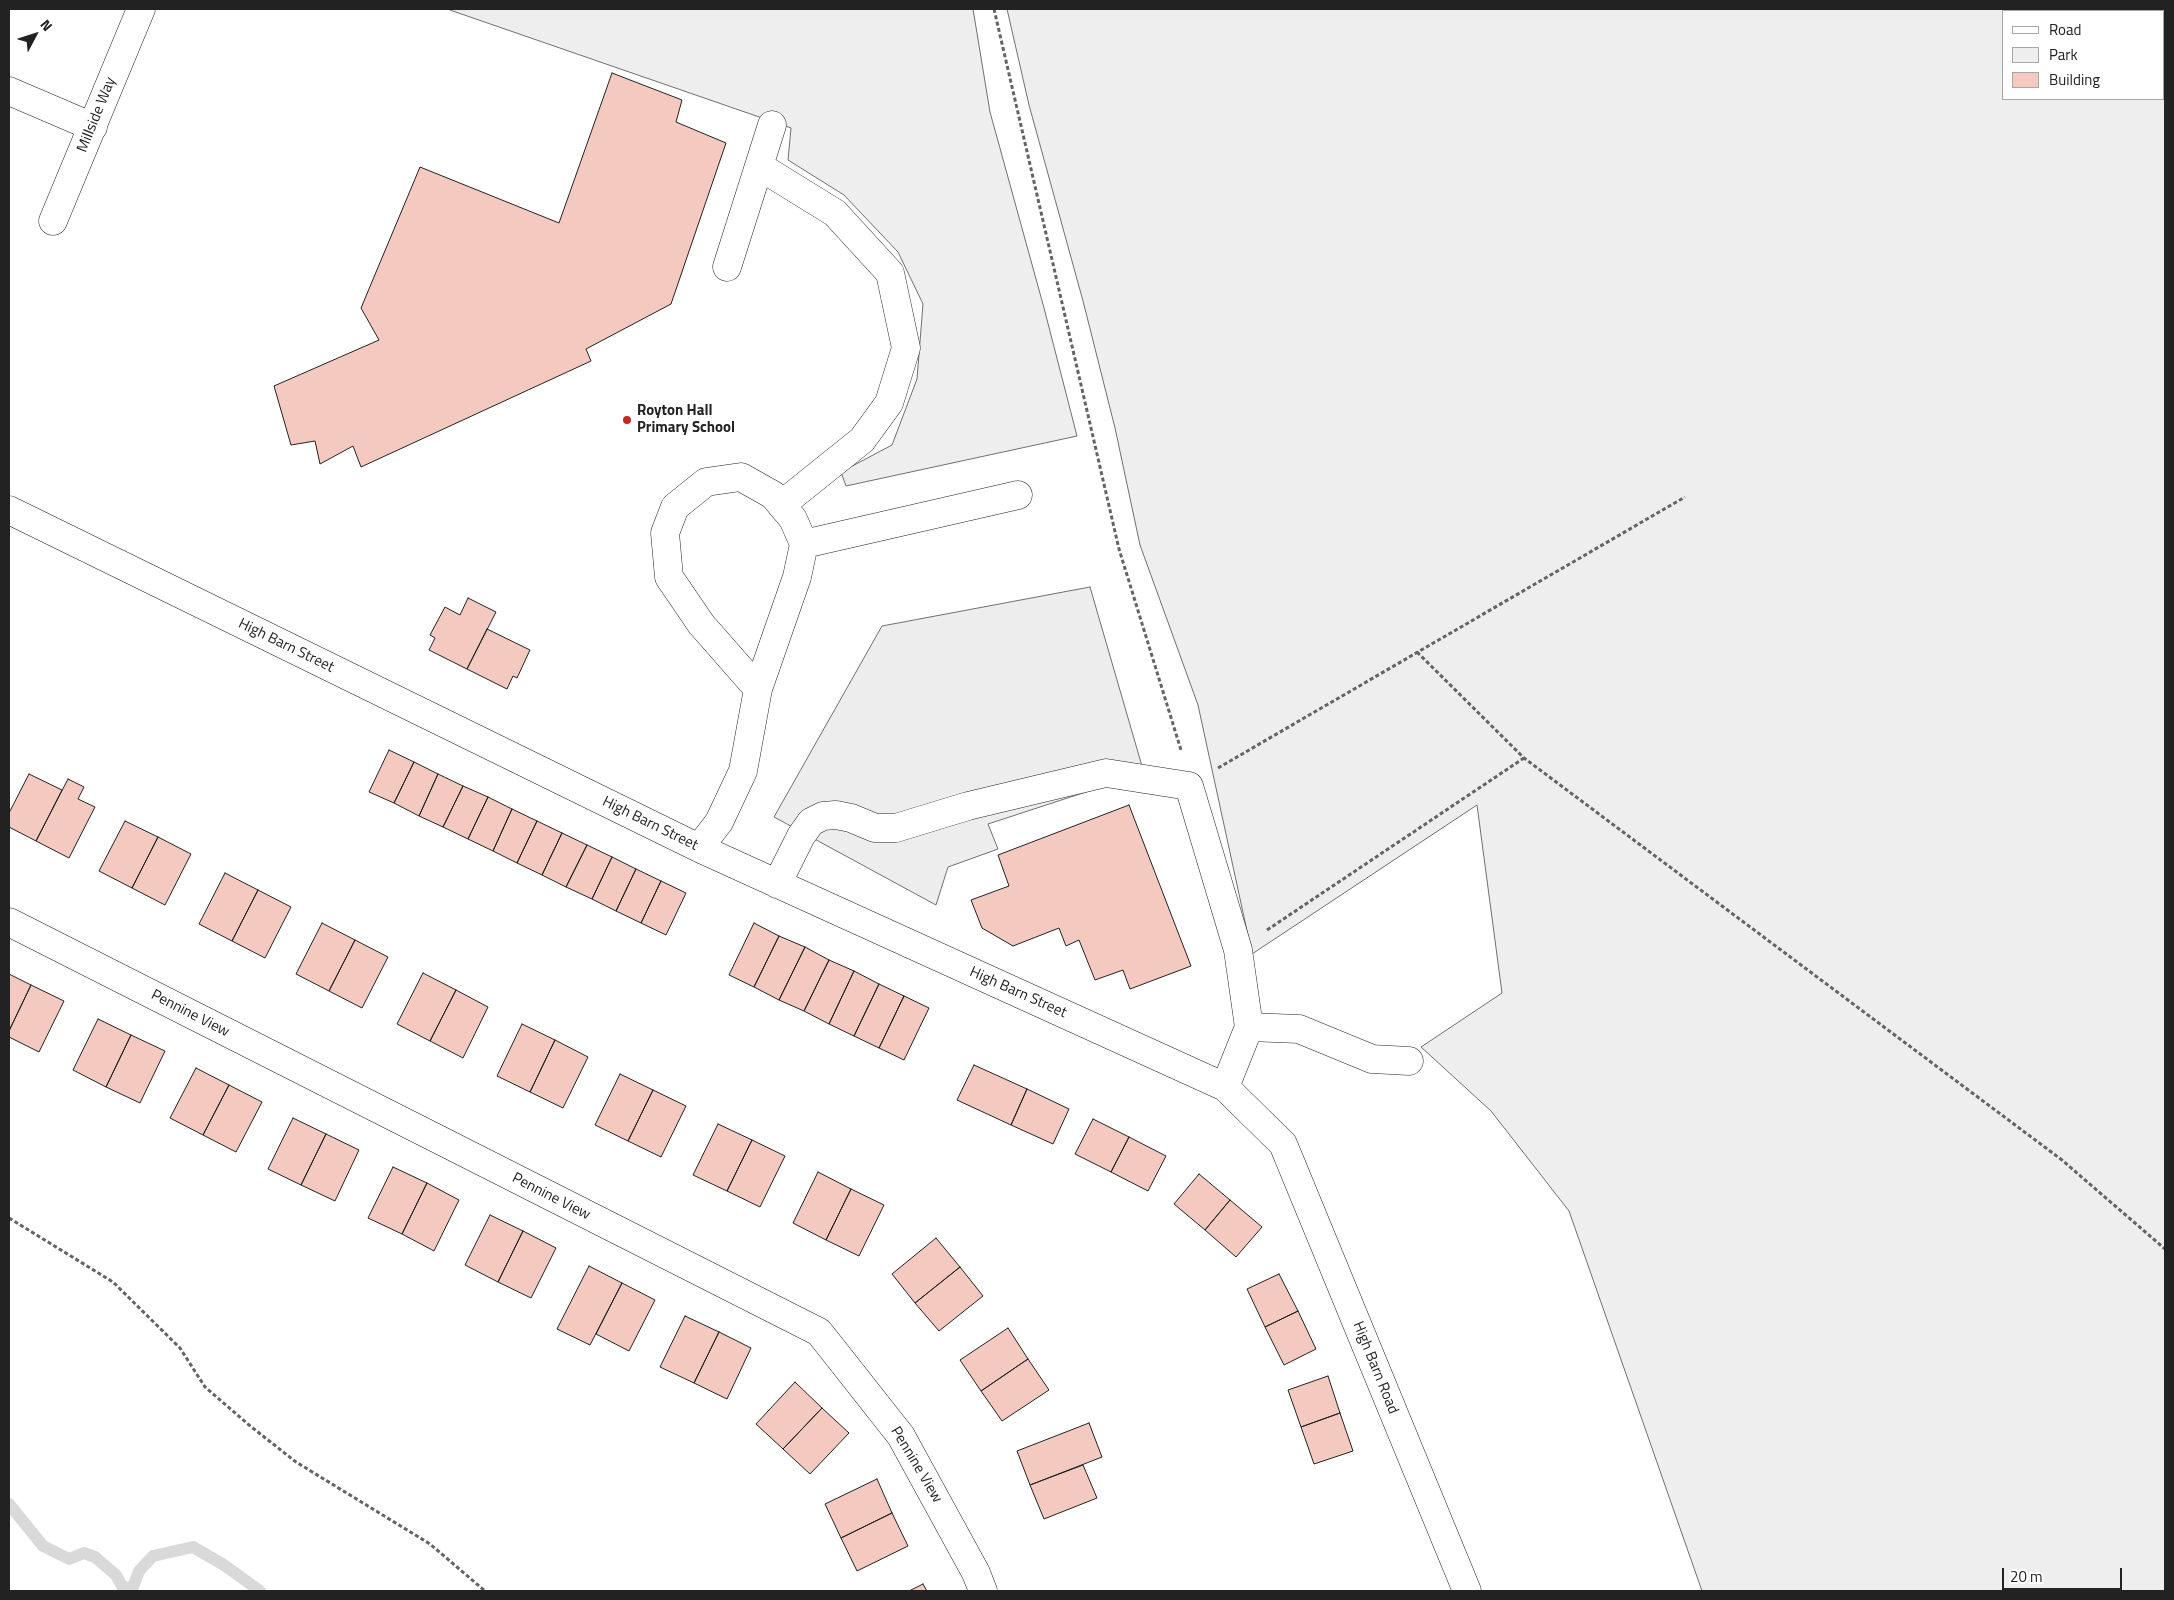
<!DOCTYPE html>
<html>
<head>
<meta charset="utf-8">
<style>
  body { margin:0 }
  #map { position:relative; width:2174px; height:1600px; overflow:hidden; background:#fff; font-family:"Titillium Web",sans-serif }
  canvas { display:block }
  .frame { position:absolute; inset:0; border:10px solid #222; pointer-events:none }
  .legend { position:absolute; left:2002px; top:10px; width:162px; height:90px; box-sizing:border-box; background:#fff; border:1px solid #a7a7a7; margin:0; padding:6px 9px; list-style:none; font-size:15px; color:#222 }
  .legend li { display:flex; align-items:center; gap:10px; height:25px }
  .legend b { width:25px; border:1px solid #a7a7a7 }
  .north { position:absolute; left:10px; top:10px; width:50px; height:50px; -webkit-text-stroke:4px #fff; paint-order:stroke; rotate:50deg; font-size:14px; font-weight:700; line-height:20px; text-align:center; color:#222 }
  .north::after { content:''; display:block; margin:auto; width:18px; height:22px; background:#222; clip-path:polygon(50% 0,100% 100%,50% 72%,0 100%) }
  .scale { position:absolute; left:2002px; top:1568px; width:120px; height:22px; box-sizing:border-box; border:2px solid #222; border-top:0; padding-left:6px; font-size:15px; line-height:18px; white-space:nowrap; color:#222; -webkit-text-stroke:4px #fff; paint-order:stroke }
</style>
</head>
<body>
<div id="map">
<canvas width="2174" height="1600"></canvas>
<div class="frame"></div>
<ul class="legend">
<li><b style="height:6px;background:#fff"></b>Road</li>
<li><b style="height:14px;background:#eee"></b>Park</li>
<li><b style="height:14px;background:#f3c9c0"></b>Building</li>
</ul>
<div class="north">N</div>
<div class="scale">20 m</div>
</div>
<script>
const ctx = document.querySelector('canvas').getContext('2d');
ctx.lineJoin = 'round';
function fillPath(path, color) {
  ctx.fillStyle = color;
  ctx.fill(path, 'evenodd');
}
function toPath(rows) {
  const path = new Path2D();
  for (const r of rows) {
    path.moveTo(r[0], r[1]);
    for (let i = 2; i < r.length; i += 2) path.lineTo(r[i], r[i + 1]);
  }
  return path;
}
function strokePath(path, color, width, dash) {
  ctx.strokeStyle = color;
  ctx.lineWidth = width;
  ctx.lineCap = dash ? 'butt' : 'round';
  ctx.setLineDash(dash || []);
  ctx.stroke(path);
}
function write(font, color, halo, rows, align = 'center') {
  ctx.font = font + ' "Titillium Web",sans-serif';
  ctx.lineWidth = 4;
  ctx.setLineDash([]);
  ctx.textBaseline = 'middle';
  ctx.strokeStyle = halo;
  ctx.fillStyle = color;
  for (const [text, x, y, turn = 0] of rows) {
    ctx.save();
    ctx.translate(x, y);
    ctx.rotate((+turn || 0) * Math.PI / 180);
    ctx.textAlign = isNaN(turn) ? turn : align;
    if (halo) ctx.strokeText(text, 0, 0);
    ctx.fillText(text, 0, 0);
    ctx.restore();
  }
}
const green = toPath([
  [447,9,973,9,990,112,1044,308,1077,436,846,486,841,472,892,445,917,379,923,304,898,252,844,195,788,160,791,128,447,9],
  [1007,9,2165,9,2165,1591,1702,1591,1569,1211,1491,1111,1421,1047,1502,993,1477,805,1252,954,1198,705,1140,545,1115,428,1083,301,1029,105,1007,9],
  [2003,11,2163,11,2163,99,2003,99,2003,11]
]);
fillPath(green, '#eee');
strokePath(green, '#6f6f6f', 1);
const parking = toPath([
  [1090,587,1144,773,988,824,998,849,948,867,936,905,774,817,882,626,1090,587]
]);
fillPath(parking, '#ededed');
strokePath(parking, '#6f6f6f', 1);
strokePath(toPath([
  [9,1504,43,1546,69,1559,84,1553,95,1557,116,1575,123,1588,133,1587,139,1571,153,1556,193,1547,224,1565,260,1591]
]), '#d9d9d9', 12);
const building = toPath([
  [612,73,682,100,676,122,726,143,671,304,586,349,591,361,361,467,353,446,320,464,315,441,291,445,274,386,379,340,361,308,420,167,559,223,612,73],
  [468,598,496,612,467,669,429,650,435,638,430,635,445,607,460,615,468,598],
  [487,629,530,650,517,678,513,676,507,689,467,669,487,629],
  [389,750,414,762,394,803,369,792,389,750],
  [414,762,438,774,419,816,394,803,414,762],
  [29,774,62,790,36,841,9,827,9,813,29,774],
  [438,774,463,786,443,827,419,816,438,774],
  [68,779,84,787,78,799,95,807,69,858,36,841,68,779],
  [463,786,488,797,468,839,443,827,463,786],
  [488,797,512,809,493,851,468,839,488,797],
  [1129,805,1191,966,1130,989,1123,970,1095,980,1079,940,1066,946,1059,928,1013,946,982,928,971,900,1009,886,998,855,1129,805],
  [512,809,537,821,517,863,493,851,512,809],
  [125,821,158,837,132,888,99,871,125,821],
  [537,821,562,833,542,875,517,863,537,821],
  [562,833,587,845,566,887,542,875,562,833],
  [158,837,191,854,165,905,132,888,158,837],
  [587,845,612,857,592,899,566,887,587,845],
  [612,857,636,869,616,911,592,899,612,857],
  [636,869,661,881,641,923,616,911,636,869],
  [225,873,258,890,232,941,199,924,225,873],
  [661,881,686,893,666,935,641,923,661,881],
  [258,890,291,907,265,958,232,941,258,890],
  [322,923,355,940,329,991,296,974,322,923],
  [754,923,779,936,754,987,729,975,754,923],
  [779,936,805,947,779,1000,754,987,779,936],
  [355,940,388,957,362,1008,329,991,355,940],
  [805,947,829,960,804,1011,779,1000,805,947],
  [829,960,854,971,829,1024,804,1011,829,960],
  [854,971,879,984,854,1036,829,1024,854,971],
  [423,973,456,990,430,1041,397,1024,423,973],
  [9,974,31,985,9,1031,9,974],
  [879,984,904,996,879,1048,854,1036,879,984],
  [31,985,64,1001,39,1052,9,1037,9,1031,31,985],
  [456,990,488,1007,463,1058,430,1041,456,990],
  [904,996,929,1008,904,1060,879,1048,904,996],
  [98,1019,131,1035,106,1087,73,1070,98,1019],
  [522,1024,555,1040,530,1092,497,1076,522,1024],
  [131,1035,165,1051,140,1103,106,1087,131,1035],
  [555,1040,588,1057,563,1108,530,1092,555,1040],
  [974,1065,1027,1089,1011,1125,957,1100,974,1065],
  [196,1068,229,1085,203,1135,170,1118,196,1068],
  [620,1074,653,1090,628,1141,595,1125,620,1074],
  [229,1085,262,1102,236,1152,203,1135,229,1085],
  [1027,1089,1069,1109,1053,1144,1011,1125,1027,1089],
  [653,1090,686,1106,661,1157,628,1141,653,1090],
  [293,1118,326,1134,301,1185,268,1169,293,1118],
  [1093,1119,1129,1137,1111,1172,1075,1154,1093,1119],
  [718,1124,752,1140,727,1191,693,1175,718,1124],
  [326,1134,359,1150,335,1201,301,1185,326,1134],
  [1129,1137,1166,1156,1148,1191,1111,1172,1129,1137],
  [752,1140,785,1156,760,1207,727,1191,752,1140],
  [393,1167,427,1183,402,1234,368,1218,393,1167],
  [818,1172,851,1189,826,1240,793,1223,818,1172],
  [1199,1174,1230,1200,1205,1230,1174,1204,1199,1174],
  [427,1183,459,1200,434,1251,402,1234,427,1183],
  [851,1189,884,1205,859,1256,826,1240,851,1189],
  [1230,1200,1262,1227,1236,1257,1205,1230,1230,1200],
  [490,1215,523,1231,498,1282,465,1265,490,1215],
  [523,1231,556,1248,531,1298,498,1282,523,1231],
  [936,1238,960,1267,915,1303,892,1274,936,1238],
  [589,1266,622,1283,590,1345,557,1329,589,1266],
  [960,1267,983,1296,939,1331,915,1303,960,1267],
  [1279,1274,1298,1311,1265,1327,1247,1289,1279,1274],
  [622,1283,655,1300,629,1351,596,1334,622,1283],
  [1298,1311,1316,1349,1284,1365,1265,1327,1298,1311],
  [685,1316,719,1332,694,1383,660,1367,685,1316],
  [1008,1328,1028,1359,981,1391,960,1360,1008,1328],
  [719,1332,751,1348,727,1399,694,1383,719,1332],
  [1028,1359,1049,1390,1002,1421,981,1391,1028,1359],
  [1328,1376,1340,1413,1301,1427,1288,1390,1328,1376],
  [795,1382,822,1408,783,1449,756,1424,795,1382],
  [822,1408,849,1433,810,1474,783,1449,822,1408],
  [1340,1413,1353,1451,1314,1464,1301,1427,1340,1413],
  [1089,1423,1102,1457,1030,1485,1017,1451,1089,1423],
  [1083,1465,1097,1498,1044,1519,1030,1485,1083,1465],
  [877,1479,892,1513,841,1538,825,1504,877,1479],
  [892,1513,908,1546,857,1571,841,1538,892,1513],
  [923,1584,927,1591,909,1591,923,1584]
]);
fillPath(building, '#f3c9c0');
strokePath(building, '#222', 1);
const minor = toPath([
  [9,91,93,127],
  [759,166,835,213,890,273,906,348,889,403,862,440,781,505],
  [53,221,141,9],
  [727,267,772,125],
  [9,510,699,848,1225,1087,1283,1144,1467,1591],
  [804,544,1018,495],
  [699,848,719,822,743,771,758,689,701,624,669,577,665,533,675,507,706,482,741,477,773,495,793,519,804,544,797,577,758,689],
  [777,884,801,836,811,822,823,816,836,815,851,818,875,828,896,828,968,806,1106,773,1189,786,1238,950,1249,1027,1225,1087],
  [9,922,819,1332,901,1436,976,1573,983,1591],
  [1249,1027,1299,1029,1372,1059,1409,1061]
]);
strokePath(minor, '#222', 29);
strokePath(toPath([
  [994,9,1119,549,1181,750],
  [1417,652,1524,758,2062,1160,2165,1249],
  [1218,768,1685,497],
  [1267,930,1524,758],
  [9,1218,113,1282,180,1348,205,1387,249,1425,296,1462,430,1544,485,1591]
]), '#646464', 3, [4, 2.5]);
strokePath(minor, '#fff', 28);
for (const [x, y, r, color] of [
  [627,420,5,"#c62828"]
]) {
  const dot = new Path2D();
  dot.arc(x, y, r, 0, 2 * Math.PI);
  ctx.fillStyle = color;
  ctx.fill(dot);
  strokePath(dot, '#fff', 2);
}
write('15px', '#222', '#fff', [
  ["Millside Way",97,115,-68],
  ["High Barn Street",286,646,26],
  ["High Barn Street",650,824,26],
  ["High Barn Street",1018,993,24],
  ["Pennine View",190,1014,27],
  ["Pennine View",551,1197,27],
  ["High Barn Road",1375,1368,68],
  ["Pennine View",916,1465,59]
]);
write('bold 15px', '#222', '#fff', [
  ["Royton Hall",637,411],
  ["Primary School",637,428]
], 'left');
</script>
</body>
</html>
